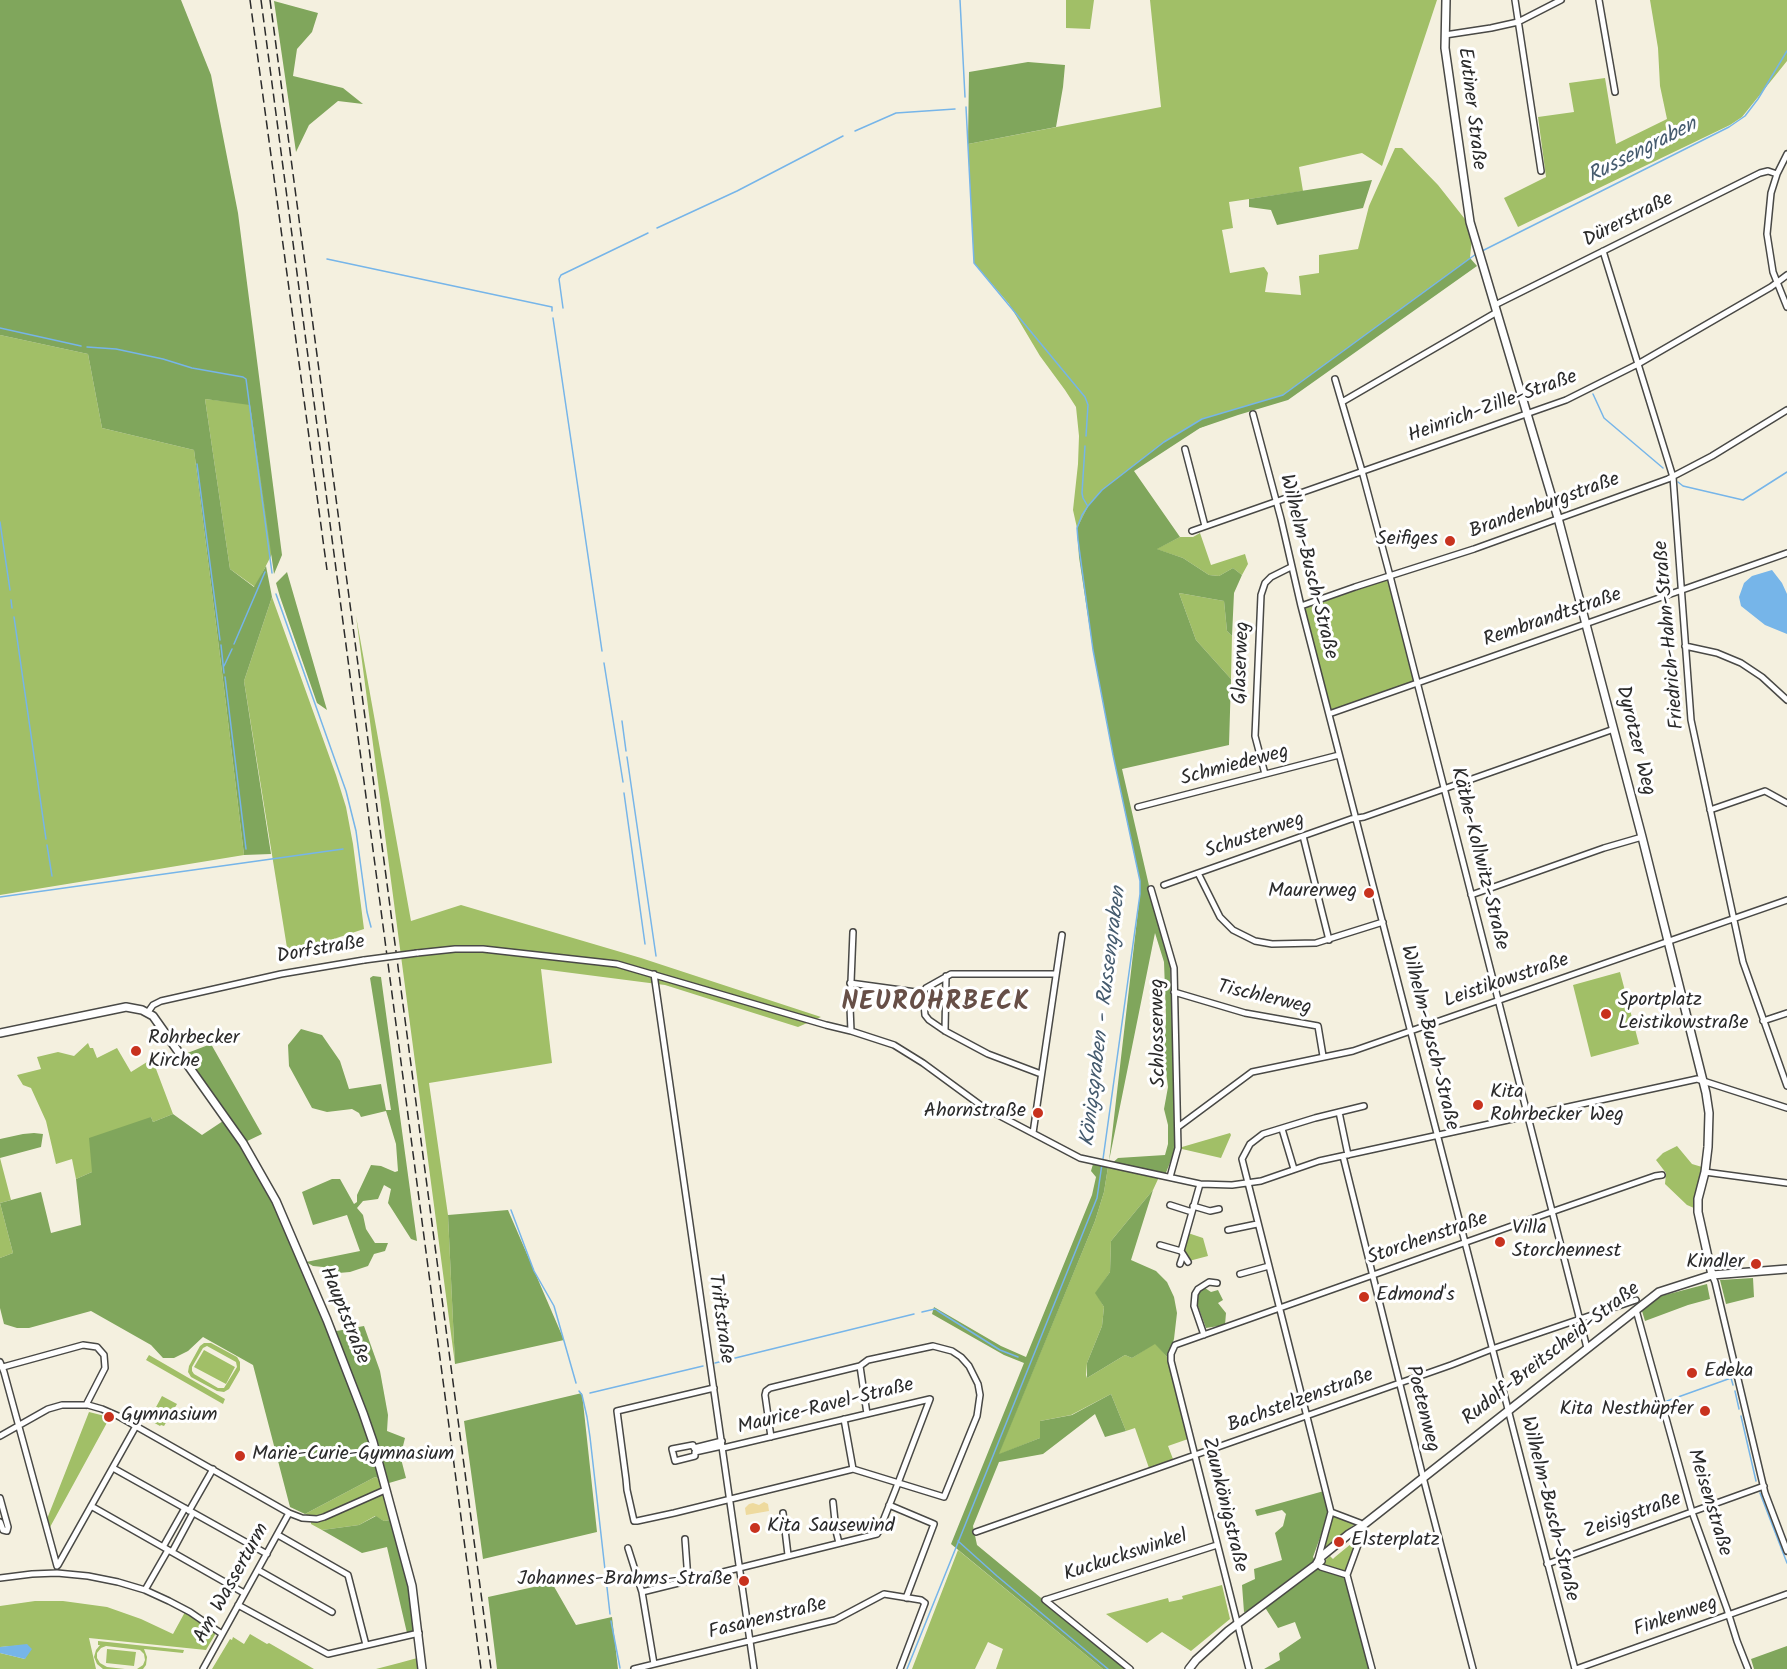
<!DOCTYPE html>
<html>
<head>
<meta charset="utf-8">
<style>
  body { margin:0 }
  canvas { display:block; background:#f4f0df }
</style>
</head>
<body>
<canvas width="1787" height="1669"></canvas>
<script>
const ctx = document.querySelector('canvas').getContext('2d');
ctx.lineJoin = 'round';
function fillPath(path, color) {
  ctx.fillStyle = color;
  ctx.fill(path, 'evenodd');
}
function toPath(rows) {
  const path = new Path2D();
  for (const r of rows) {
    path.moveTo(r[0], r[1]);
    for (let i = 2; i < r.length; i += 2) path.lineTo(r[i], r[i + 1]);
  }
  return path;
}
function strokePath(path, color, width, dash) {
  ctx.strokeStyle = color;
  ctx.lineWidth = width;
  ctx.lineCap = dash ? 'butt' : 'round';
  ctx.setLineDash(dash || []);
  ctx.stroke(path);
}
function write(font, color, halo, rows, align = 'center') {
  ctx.font = font + ' Kalam,sans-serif';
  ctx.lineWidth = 6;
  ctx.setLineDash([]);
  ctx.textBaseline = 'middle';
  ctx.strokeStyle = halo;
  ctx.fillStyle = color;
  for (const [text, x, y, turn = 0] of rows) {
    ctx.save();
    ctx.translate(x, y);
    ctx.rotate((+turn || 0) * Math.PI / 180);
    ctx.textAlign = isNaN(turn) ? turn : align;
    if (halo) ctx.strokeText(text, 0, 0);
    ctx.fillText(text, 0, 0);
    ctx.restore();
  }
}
fillPath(toPath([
  [1066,0,1094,0,1090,29,1066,28],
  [1150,0,1437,0,1382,166,1362,153,1299,167,1303,191,1229,202,1233,228,1222,230,1230,273,1264,267,1268,273,1265,292,1301,295,1299,276,1319,273,1319,255,1358,249,1369,206,1395,148,1402,148,1438,185,1468,223,1472,238,1470,258,1283,395,1164,442,1102,490,1088,506,1077,528,1073,510,1078,464,1079,436,1076,407,1065,390,1040,356,1009,304,974,263,968,144,1161,107],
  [1650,0,1787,0,1787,61,1742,117,1730,125,1518,227,1504,198,1546,177,1538,117,1574,112,1569,83,1605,78,1616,144,1667,119,1660,86,1658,48],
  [0,335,88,354,102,428,194,450,224,688,244,855,0,895],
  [205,399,250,404,272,554,255,587,230,569],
  [1200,533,1211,565,1245,554,1248,564,1242,575,1233,568,1219,576,1209,575,1183,558,1156,549,1180,537,1193,537],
  [1388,579,1415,682,1329,711,1303,609],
  [1179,593,1224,601,1227,631,1232,636,1231,679,1196,640],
  [272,597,336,775,346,807,353,844,364,929,288,954,244,681],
  [356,616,411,921,461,905,641,958,821,1017,798,1027,665,985,541,969,552,1063,429,1083,448,1215,455,1364],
  [1620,972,1639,1044,1591,1057,1573,985],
  [88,1043,90,1048,93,1048,97,1058,117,1048,131,1072,155,1057,153,1061,173,1114,153,1122,151,1117,92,1172,76,1179,72,1159,56,1164,46,1121,31,1088,23,1085,17,1075,41,1069,37,1057,58,1052,74,1056],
  [1230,1133,1231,1135,1221,1158,1182,1149,1182,1147],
  [1677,1146,1692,1164,1702,1167,1694,1208,1687,1205,1665,1184,1666,1173,1656,1160,1663,1153],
  [0,1158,11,1200,0,1203,13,1253,0,1258],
  [1108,1167,1159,1177,1153,1190,1111,1241,1110,1272,1096,1293,1104,1307,1102,1326,1087,1363,1086,1375,1087,1378,1125,1355,1132,1358,1155,1343,1168,1358,1188,1439,1168,1446,1173,1459,1149,1468,1135,1428,1126,1431,1111,1394,1071,1415,1040,1421,1040,1438,998,1455,1095,1221,1104,1192],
  [1188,1233,1203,1238,1208,1256,1189,1261,1183,1251],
  [204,1343,211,1343,237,1357,240,1362,240,1370,229,1389,224,1392,217,1391,191,1377,188,1372,189,1366,200,1346],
  [207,1346,236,1362,237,1367,224,1388,218,1388,194,1374,192,1371,192,1367,203,1348],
  [204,1350,235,1367,226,1384,194,1367],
  [149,1355,225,1399,223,1404,146,1360],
  [162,1396,177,1404,164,1426,161,1425,160,1426,149,1420],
  [89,1412,105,1416,109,1419,49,1529,47,1519],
  [375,1477,381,1480,382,1487,381,1490,387,1503,392,1522,390,1520,384,1521,375,1516,359,1525,322,1530,311,1524,311,1517,305,1514],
  [1332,1514,1356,1523,1322,1550],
  [1357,1539,1346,1573,1321,1564,1330,1556,1333,1559,1335,1557],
  [958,1550,1103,1669,996,1669,1003,1649,988,1642,975,1669,912,1669],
  [1222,1585,1230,1619,1191,1651,1162,1632,1147,1643,1106,1614,1168,1598,1169,1602,1183,1599,1182,1596],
  [35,1601,63,1601,107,1607,141,1619,173,1634,185,1612,216,1633,206,1650,89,1638,96,1669,0,1669,0,1653,25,1659,27,1645,0,1647,0,1606],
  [250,1634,267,1644,269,1643,314,1669,212,1669,230,1639,232,1640,233,1637,244,1644],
  [98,1641,184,1650,183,1653,144,1649,147,1657,146,1665,143,1669,137,1669,143,1665,145,1660,144,1654,140,1650,106,1646,101,1648,97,1653,97,1658,100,1663,107,1667,125,1669,103,1669,97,1664,94,1657,96,1650,100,1645,98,1645],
  [107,1649,136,1652,134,1666,106,1663],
  [421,1657,422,1669,376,1669,399,1663]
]), '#a1bf67');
fillPath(toPath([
  [0,0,181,0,211,75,238,213,282,555,274,574,250,405,205,399,230,569,254,587,266,566,272,597,244,681,271,854,244,855,224,688,194,450,102,428,88,354,0,335],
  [274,1,318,13,312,32,297,49,293,76,343,88,363,104,338,101,309,125,296,152],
  [1028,62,1065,65,1063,87,1056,127,968,144,969,72],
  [1372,180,1363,208,1277,225,1271,210,1249,207,1249,199],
  [1470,258,1477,266,1288,400,1238,415,1200,428,1134,471,1180,537,1157,549,1183,558,1209,575,1219,576,1233,568,1242,575,1234,593,1232,636,1227,631,1224,601,1179,593,1196,640,1231,679,1229,745,1122,769,1150,890,1170,966,1176,1148,1165,1175,1159,1177,1108,1167,1104,1192,1095,1221,999,1454,1040,1438,1040,1421,1072,1415,1111,1394,1126,1431,1105,1437,1095,1414,1043,1454,999,1462,973,1526,977,1545,1127,1669,1103,1669,951,1544,1024,1363,1004,1355,932,1314,934,1307,1001,1346,1026,1357,1092,1195,1096,1177,1091,1171,1093,1164,1108,1167,1118,1158,1165,1155,1168,1144,1168,1125,1164,1109,1168,1087,1164,1055,1166,1017,1164,962,1155,933,1109,1161,1140,894,1140,881,1113,755,1093,650,1079,557,1077,528,1088,506,1102,490,1164,442,1202,419,1283,395],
  [287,572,327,710,317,703,280,597,276,583],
  [373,976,381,977,417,1241,411,1239,388,1203,391,1189,384,1185,378,1199,363,1201,357,1208,363,1215,366,1229,375,1243,388,1243,385,1251,374,1254,368,1266,350,1272,327,1274,323,1267,313,1266,306,1262,360,1251,347,1215,313,1225,302,1192,332,1179,340,1179,354,1204,357,1202,357,1195,371,1165,381,1166,395,1172,398,1171,396,1144,386,1111,361,1117,359,1113,352,1109,327,1112,312,1108,289,1066,288,1045,301,1029,322,1035,340,1061,349,1089,381,1084,386,1110,391,1110,370,978],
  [211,1044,262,1134,241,1144,268,1191,331,1332,364,1326,380,1371,388,1415,387,1431,405,1438,403,1446,399,1451,406,1478,389,1483,375,1477,305,1514,290,1507,253,1365,203,1337,188,1351,174,1358,163,1358,151,1345,91,1311,29,1328,17,1328,4,1324,0,1308,0,1258,13,1253,0,1203,41,1192,51,1233,81,1225,76,1179,92,1172,89,1138,151,1117,153,1122,173,1114,202,1135,226,1119,182,1055],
  [34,1133,43,1134,41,1147,0,1158,0,1139,23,1134],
  [1153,1190,1131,1260,1156,1271,1167,1282,1174,1297,1177,1313,1174,1339,1168,1358,1155,1344,1132,1358,1125,1355,1087,1378,1087,1363,1102,1326,1104,1307,1095,1293,1110,1272,1111,1241],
  [508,1210,564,1340,455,1364,448,1215],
  [1753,1278,1754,1297,1726,1304,1720,1280],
  [1707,1284,1710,1299,1688,1305,1645,1321,1642,1311,1661,1296],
  [1205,1288,1211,1292,1218,1290,1223,1300,1218,1303,1226,1313,1225,1325,1206,1328,1196,1301,1199,1289],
  [582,1393,597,1532,483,1559,464,1421],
  [1324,1491,1329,1513,1313,1557,1321,1570,1346,1578,1371,1669,1264,1669,1280,1660,1279,1653,1301,1638,1295,1622,1278,1628,1266,1609,1244,1612,1242,1585,1255,1579,1254,1569,1282,1560,1275,1533,1283,1526,1286,1514,1282,1510,1257,1516,1255,1510],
  [376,1516,384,1521,390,1520,392,1522,410,1588,415,1632,407,1633,387,1547,362,1553,322,1530,359,1525],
  [552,1583,576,1625,612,1617,618,1669,497,1669,488,1597],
  [1787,1646,1787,1669,1754,1669,1751,1659]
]), '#80a65c');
fillPath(toPath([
  [764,1502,768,1504,769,1511,746,1515,745,1508,749,1504,753,1503,759,1505]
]), '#eeda9e');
fillPath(toPath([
  [1772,570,1782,583,1787,594,1787,634,1765,625,1741,606,1739,597,1744,583,1752,576],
  [27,1644,32,1649,25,1659,0,1653,0,1647]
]), '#76b5e9');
strokePath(toPath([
  [960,0,965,97],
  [966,107,974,263,1085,397,1088,405,1086,436],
  [855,131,896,113,955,109],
  [657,228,737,191,843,136],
  [1480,252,1729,127,1745,116,1758,99,1787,51],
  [327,259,552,307,552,311],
  [563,308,559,279,561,275,648,233],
  [553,318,602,651],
  [0,328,81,346],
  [87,347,116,349,163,359,192,368,243,377,246,379,272,573],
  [1593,394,1604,418,1663,468],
  [1085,446,1082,493,1083,498,1087,505],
  [197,464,220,640],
  [1678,482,1683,486,1743,500,1787,472],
  [0,522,10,590],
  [276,594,346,791,356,831,367,912,371,927],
  [11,600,12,608],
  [14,617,46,839],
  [234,644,265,572],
  [221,645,224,673],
  [604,663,623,782],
  [224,666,232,649],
  [225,677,246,849],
  [622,721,626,751],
  [627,757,656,956],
  [624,793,645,944],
  [47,845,52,876],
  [0,897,343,849],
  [1103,1159,1140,894,1140,881,1113,755,1093,650,1078,540,1077,528,1082,515,1088,506,1102,490,1164,442,1202,419,1283,395,1476,254],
  [511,1210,534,1271,554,1306,576,1383],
  [922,1312,935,1309,938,1311,1000,1350,1018,1357],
  [715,1363,914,1314],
  [579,1391,582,1395,587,1417,590,1437,610,1614],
  [1735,1391,1739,1409],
  [590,1393,703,1366],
  [1667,1401,1731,1378,1733,1385],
  [1741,1416,1756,1481],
  [1760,1493,1787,1563],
  [958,1541,997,1576,1108,1669],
  [611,1621,620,1668],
  [907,1669,1097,1198,1102,1164]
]), '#76b5e9', 1.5);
const minor = toPath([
  [1515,0,1541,171],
  [1599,0,1615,92],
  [1445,35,1491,28,1518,22,1561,0],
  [1787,154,1777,174,1771,193,1767,234,1773,272,1787,307],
  [1603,251,1673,477,1691,720,1743,962,1787,1086],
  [1495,305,1760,173,1768,171,1777,174],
  [1335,379,1362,471,1390,576,1587,1348],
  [1342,402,1497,312],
  [1253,414,1281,519,1301,606,1575,1669],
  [1185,449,1205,526],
  [1192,531,1566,400,1638,364,1771,287,1787,275],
  [1301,606,1355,587,1474,549,1668,479,1712,456,1787,410],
  [1685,646,1717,653,1741,663,1762,677,1787,700],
  [1329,714,1787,553],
  [1265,774,1255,736,1261,595,1265,583,1271,577,1291,567],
  [1138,807,1339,755],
  [1710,810,1765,791,1787,803],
  [1303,836,1329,940],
  [1198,873,1220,917,1233,930,1255,941,1272,944,1316,943,1383,922],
  [1164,885,1351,819,1364,817,1614,729],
  [1151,889,1174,968,1178,1148,1170,1177],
  [1471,895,1604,848,1642,837],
  [417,953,455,949,483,949,617,964,826,1025,851,1031,894,1045,923,1063,983,1107,1080,1158,1200,1184,1232,1185,1261,1181,1319,1161,1697,1079,1787,1108],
  [654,974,754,1669],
  [850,983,923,993],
  [1174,992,1245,1013,1318,1026,1323,1056],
  [923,993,925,1015,929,1020,945,1031,988,1054,1041,1074],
  [923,993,926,988,951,974,1056,974],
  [148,1012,153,1005,161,1001,281,974,364,960],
  [1763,1021,1787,1013],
  [851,1031,850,1007,853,932],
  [945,1031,946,976],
  [1339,1112,1348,1155],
  [1178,1127,1252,1072,1353,1051,1787,900],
  [1282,1129,1294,1169],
  [1033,1133,1062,935],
  [1343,1156,1423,1477,1473,1669],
  [1705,1172,1787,1183],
  [1170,1205,1192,1212],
  [1193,1206,1210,1211,1219,1209],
  [1228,1230,1257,1224],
  [1160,1245,1181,1251,1200,1184],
  [1181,1251,1188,1262],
  [1180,1264,1183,1255],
  [1240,1274,1269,1266],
  [1712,1275,1715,1282,1765,1493,1787,1551],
  [1636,1310,1692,1512,1727,1609,1737,1641,1748,1669],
  [1204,1335,1194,1306,1195,1294,1198,1289,1209,1282,1217,1283],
  [0,1362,4,1372,57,1566],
  [860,1366,867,1414],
  [3,1367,83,1345,97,1347,104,1355,105,1368,86,1405],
  [714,1388,617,1411,626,1479,627,1490,634,1521,637,1521,674,1513,853,1469,944,1497,977,1416,980,1395,978,1384,969,1366,961,1357,952,1351,933,1346,868,1360,860,1366,770,1388,766,1391,765,1395,771,1437],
  [844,1419,853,1469],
  [0,1436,48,1409,62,1405,88,1405,102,1409,118,1416,289,1513,302,1518,317,1519,324,1517,385,1490],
  [722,1441,694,1448,693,1445,672,1449,675,1461,695,1456,695,1452,722,1446],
  [113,1468,267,1554],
  [0,1498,8,1527,7,1531,3,1530,0,1522],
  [833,1502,836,1531,839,1543],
  [889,1505,934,1524,906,1598],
  [91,1506,244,1593],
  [189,1511,213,1469],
  [1331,1512,1242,1159,1250,1144,1263,1134,1315,1118,1364,1106],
  [1331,1512,1360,1523,1362,1526,1362,1534,1347,1575],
  [1331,1512,1317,1563,1321,1567,1347,1575],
  [783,1513,788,1555],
  [976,1532,1451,1365,1492,1349,1636,1300],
  [278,1535,348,1575,366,1645],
  [685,1539,688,1580],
  [163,1547,185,1508],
  [628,1548,642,1592,654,1664],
  [172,1552,193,1513],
  [1547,1564,1764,1486],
  [58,1565,136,1426],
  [258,1570,332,1612],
  [1347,1575,1372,1669],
  [0,1578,32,1574,57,1573,88,1576,118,1582,145,1590,169,1601,190,1612,222,1634],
  [145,1590,168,1550],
  [642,1592,877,1534,879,1531,895,1491,930,1399,723,1448],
  [1045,1600,1217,1545],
  [1045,1600,1130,1669],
  [238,1605,328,1654,419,1633],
  [203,1669,289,1513],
  [634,1669,835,1620,884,1594,921,1600,925,1603,900,1669],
  [1249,1669,1171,1361,1171,1354,1175,1345,1557,1210,1655,1176,1662,1175],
  [1576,1669,1787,1594]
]);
const tertiary = toPath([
  [1446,0,1445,48,1470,222,1558,518,1642,837,1706,1093,1709,1113,1708,1147,1705,1172,1698,1199,1698,1212,1712,1275],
  [0,1033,126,1007,142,1010,153,1016,243,1143,276,1201,327,1320,363,1413,373,1442,412,1586,422,1669],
  [1317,1563,1322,1556,1349,1534,1362,1526,1659,1292,1712,1275,1787,1269],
  [1189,1669,1196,1660,1228,1631,1321,1561]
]);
strokePath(minor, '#494946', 8);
strokePath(tertiary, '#494946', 10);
strokePath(minor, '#fff', 5);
strokePath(tertiary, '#fff', 7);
strokePath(toPath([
  [250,0,327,570],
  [261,0,481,1669],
  [270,0,491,1669]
]), '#2b2b2b', 1.5, [9, 4.5]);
const minorBridge = toPath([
  [364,960,417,953]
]);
strokePath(minorBridge, '#494946', 8, []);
strokePath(minorBridge, '#fff', 5);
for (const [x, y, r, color] of [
  [1450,541,6,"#c8321e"],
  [1369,893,6,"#c8321e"],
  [1606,1014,6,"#c8321e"],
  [136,1051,6,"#c8321e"],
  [1478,1105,6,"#c8321e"],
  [1038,1113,6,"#c8321e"],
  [1500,1242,6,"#c8321e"],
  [1756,1264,6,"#c8321e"],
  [1364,1297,6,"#c8321e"],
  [1692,1373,6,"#c8321e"],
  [1705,1411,6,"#c8321e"],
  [109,1417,6,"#c8321e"],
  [240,1456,6,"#c8321e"],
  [755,1528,6,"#c8321e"],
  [1339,1542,6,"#c8321e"],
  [744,1581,6,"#c8321e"]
]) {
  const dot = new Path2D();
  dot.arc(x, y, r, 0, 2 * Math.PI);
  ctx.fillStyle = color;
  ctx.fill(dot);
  strokePath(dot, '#fff', 2);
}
write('20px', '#2b2b2b', '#fff', [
  ["Eutiner Straße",1470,109,83],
  ["Dürerstraße",1629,221,-27],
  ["Heinrich-Zille-Straße",1493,408,-20],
  ["Brandenburgstraße",1545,507,-20],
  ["Wilhelm-Busch-Straße",1307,567,76],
  ["Rembrandtstraße",1553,619,-19],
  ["Friedrich-Hahn-Straße",1671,635,-95],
  ["Glaserweg",1243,663,-88],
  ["Dyrotzer Weg",1634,741,76],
  ["Schmiedeweg",1235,767,-15],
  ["Schusterweg",1255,837,-19],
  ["Käthe-Kollwitz-Straße",1478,859,76],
  ["Dorfstraße",321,951,-10],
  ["Leistikowstraße",1507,982,-19],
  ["Tischlerweg",1264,999,13],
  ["Schlosserweg",1160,1033,-91],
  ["Wilhelm-Busch-Straße",1428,1038,76],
  ["Storchenstraße",1428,1240,-19],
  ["Hauptstraße",343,1316,68],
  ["Triftstraße",719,1319,82],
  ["Rudolf-Breitscheid-Straße",1552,1355,-38],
  ["Bachstelzenstraße",1301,1402,-20],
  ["Maurice-Ravel-Straße",826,1408,-14],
  ["Poetenweg",1421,1409,76],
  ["Meisenstraße",1708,1503,73],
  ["Zaunkönigstraße",1223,1505,76],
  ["Wilhelm-Busch-Straße",1548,1509,76],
  ["Zeisigstraße",1633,1517,-20],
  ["Kuckuckswinkel",1126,1557,-18],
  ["Am Wasserturm",233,1584,-61],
  ["Finkenweg",1676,1618,-19],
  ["Fasanenstraße",768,1620,-14]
]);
write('20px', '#2b2b2b', '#fff', [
  ["Seifiges",1438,541,"right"],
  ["Maurerweg",1357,893,"right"],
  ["Sportplatz",1618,1002],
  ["Leistikowstraße",1618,1025],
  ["Rohrbecker",148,1040],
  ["Kirche",148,1063],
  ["Kita",1490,1094],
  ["Rohrbecker Weg",1490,1117],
  ["Ahornstraße",1026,1113,"right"],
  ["Villa",1512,1230],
  ["Storchennest",1512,1253],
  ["Kindler",1744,1264,"right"],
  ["Edmond's",1376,1297],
  ["Edeka",1704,1373],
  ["Kita Nesthüpfer",1693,1411,"right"],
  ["Gymnasium",121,1417],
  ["Marie-Curie-Gymnasium",252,1456],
  ["Kita Sausewind",767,1528],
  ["Elsterplatz",1351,1542],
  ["Johannes-Brahms-Straße",732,1581,"right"]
], 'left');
write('italic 21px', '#455b6e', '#fff', [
  ["Russengraben",1643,152,-27],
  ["Königsgraben - Russengraben",1105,1017,-83]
]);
ctx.letterSpacing = '1.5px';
write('bold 26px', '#674f47', '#fff', [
  ["NEUROHRBECK",936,1005]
]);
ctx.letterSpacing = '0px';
</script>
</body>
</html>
